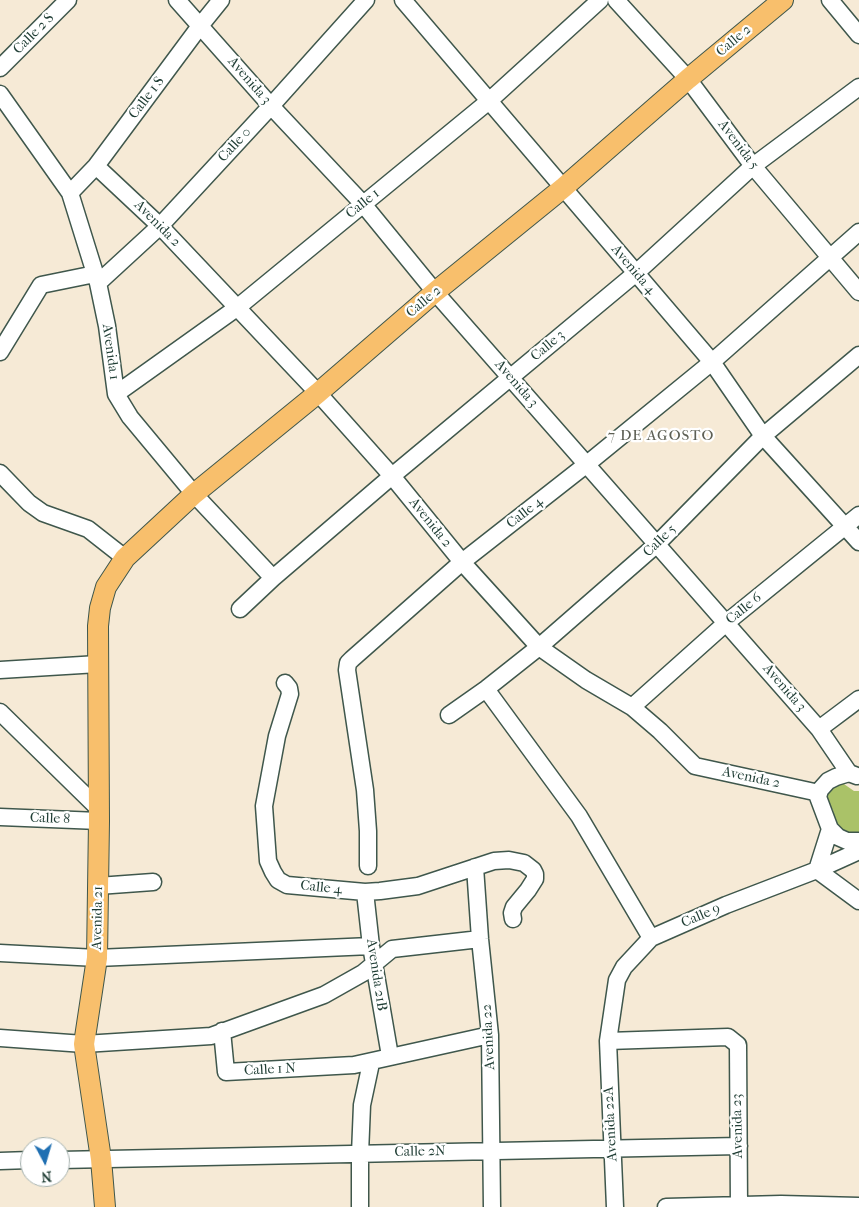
<!DOCTYPE html>
<html>
<head>
<meta charset="utf-8">
<style>
  body { margin:0 }
  #map { position:relative; width:859px; height:1207px; overflow:hidden; background:#f6ead6; font-family:"IM FELL French Canon",serif }
  canvas { display:block }
  .north { position:absolute; left:20px; top:1137px; width:50px; height:50px; box-sizing:border-box; background:#fff; border:1px solid #a5b1ae; border-radius:50%; rotate:174deg; font-size:14px; font-weight:700; line-height:20px; text-align:center; color:#1f3d34 }
  .north::after { content:''; display:block; margin:auto; width:18px; height:22px; background:#1f6fb2; clip-path:polygon(50% 0,100% 100%,50% 72%,0 100%) }
</style>
</head>
<body>
<div id="map">
<canvas width="859" height="1207"></canvas>
<div class="north">N</div>
</div>
<script>
const ctx = document.querySelector('canvas').getContext('2d');
ctx.lineJoin = 'round';
function fillPath(path, color) {
  ctx.fillStyle = color;
  ctx.fill(path, 'evenodd');
}
function toPath(rows) {
  const path = new Path2D();
  for (const r of rows) {
    path.moveTo(r[0], r[1]);
    for (let i = 2; i < r.length; i += 2) path.lineTo(r[i], r[i + 1]);
  }
  return path;
}
function strokePath(path, color, width, dash) {
  ctx.strokeStyle = color;
  ctx.lineWidth = width;
  ctx.lineCap = dash ? 'butt' : 'round';
  ctx.setLineDash(dash || []);
  ctx.stroke(path);
}
function write(font, color, halo, rows, align = 'center') {
  ctx.font = font + ' "IM FELL French Canon",serif';
  ctx.lineWidth = 4.5;
  ctx.setLineDash([]);
  ctx.textBaseline = 'middle';
  ctx.strokeStyle = halo;
  ctx.fillStyle = color;
  for (const [text, x, y, turn = 0] of rows) {
    ctx.save();
    ctx.translate(x, y);
    ctx.rotate((+turn || 0) * Math.PI / 180);
    ctx.textAlign = isNaN(turn) ? turn : align;
    if (halo) ctx.strokeText(text, 0, 0);
    ctx.fillText(text, 0, 0);
    ctx.restore();
  }
}
fillPath(toPath([
  [841,782,854,791,859,791,859,837,847,836,835,824,833,810,824,797,824,788]
]), '#aac268');
const minor = toPath([
  [177,0,271,106,363,204,435,292,819,729,849,773],
  [403,0,712,362,763,436,859,542],
  [616,0,688,79,753,166,859,292],
  [830,0,859,35],
  [0,68,68,0],
  [0,94,70,193,98,283,107,326,116,394,130,417,194,494,273,578],
  [96,166,160,226,318,393,392,476,462,562,539,647,586,680,632,707,660,731,695,766,819,793],
  [70,193,96,166,200,26,221,0],
  [98,283,160,226,271,106,366,0],
  [0,352,41,285,95,274],
  [116,394,238,307,489,101,600,0],
  [0,473,29,503,43,513,88,529,125,558],
  [240,609,273,578,392,476,636,273,753,166,859,87],
  [0,670,98,664],
  [285,683,289,688,290,694,277,736,264,806,268,861,273,872,278,880,287,885,365,892,380,891,418,886,494,861,509,860,524,863,533,870,535,874,535,879,528,890,514,907,512,913,513,919],
  [486,689,579,816,651,938],
  [632,707,726,623,859,515],
  [0,712,99,809],
  [449,715,486,689,539,647,657,544,763,436,859,355],
  [819,729,859,699],
  [857,776,849,773,836,777,828,781,820,790,818,797,830,829,838,837,847,841,859,841],
  [0,817,99,821],
  [368,866,368,831,365,790,347,670,348,663,352,659,462,562,587,464,712,362,859,232],
  [475,867,480,939,490,1035,492,1207],
  [817,870,859,901],
  [817,870,830,829],
  [98,886,153,882],
  [365,892,371,946,390,1056],
  [0,953,97,958,371,946],
  [222,1031,226,1072,354,1065,490,1035],
  [0,1038,84,1044,211,1036,324,995,363,973,392,949,480,939],
  [608,1041,728,1037,738,1045,739,1207],
  [60,1160,739,1146],
  [0,1161,30,1160],
  [360,1207,360,1154,362,1105,371,1063],
  [615,1207,608,1041,617,980,624,967,651,938,726,905,817,870,859,851],
  [666,1207,781,1204,859,1206]
]);
const major = toPath([
  [105,1207,101,1159,84,1044,97,958,99,821,98,626,100,608,106,587,125,558,194,494,318,393,435,292,563,188,688,79,783,0]
]);
strokePath(minor, '#3f574c', 19);
strokePath(major, '#3f574c', 22);
strokePath(minor, '#fff', 16);
strokePath(major, '#f8bf6c', 20);
write('14px', '#1f3d34', '#fff', [
  ["Calle 2 S",34,34,-45],
  ["Calle 2",734,41,-40],
  ["Avenida 3",249,81,49],
  ["Calle 1 S",147,98,-53],
  ["Calle 0",235,145,-47],
  ["Avenida 5",738,145,53],
  ["Calle 1",363,204,-39],
  ["Avenida 2",157,224,45],
  ["Avenida 4",633,270,50],
  ["Calle 2",424,302,-40],
  ["Calle 3",548,346,-40],
  ["Avenida 1",110,352,82],
  ["Avenida 3",516,384,49],
  ["Calle 4",525,513,-38],
  ["Avenida 2",430,523,51],
  ["Calle 5",660,541,-44],
  ["Calle 6",744,609,-39],
  ["Avenida 3",784,688,49],
  ["Avenida 2",751,778,12],
  ["Calle 8",50,819,2],
  ["Calle 4",321,888,6],
  ["Calle 9",701,916,-23],
  ["Avenida 21",98,918,-89],
  ["Avenida 21B",376,975,81],
  ["Avenida 22",489,1037,-93],
  ["Calle 1 N",270,1070,-3],
  ["Avenida 22A",611,1124,-93],
  ["Avenida 23",738,1126,-91],
  ["Calle 2N",420,1152,-1]
]);
ctx.letterSpacing = '1px';
write('15px', '#5d5f54', '#fff', [
  ["7 DE AGOSTO",661,436]
]);
ctx.letterSpacing = '0px';
</script>
</body>
</html>
